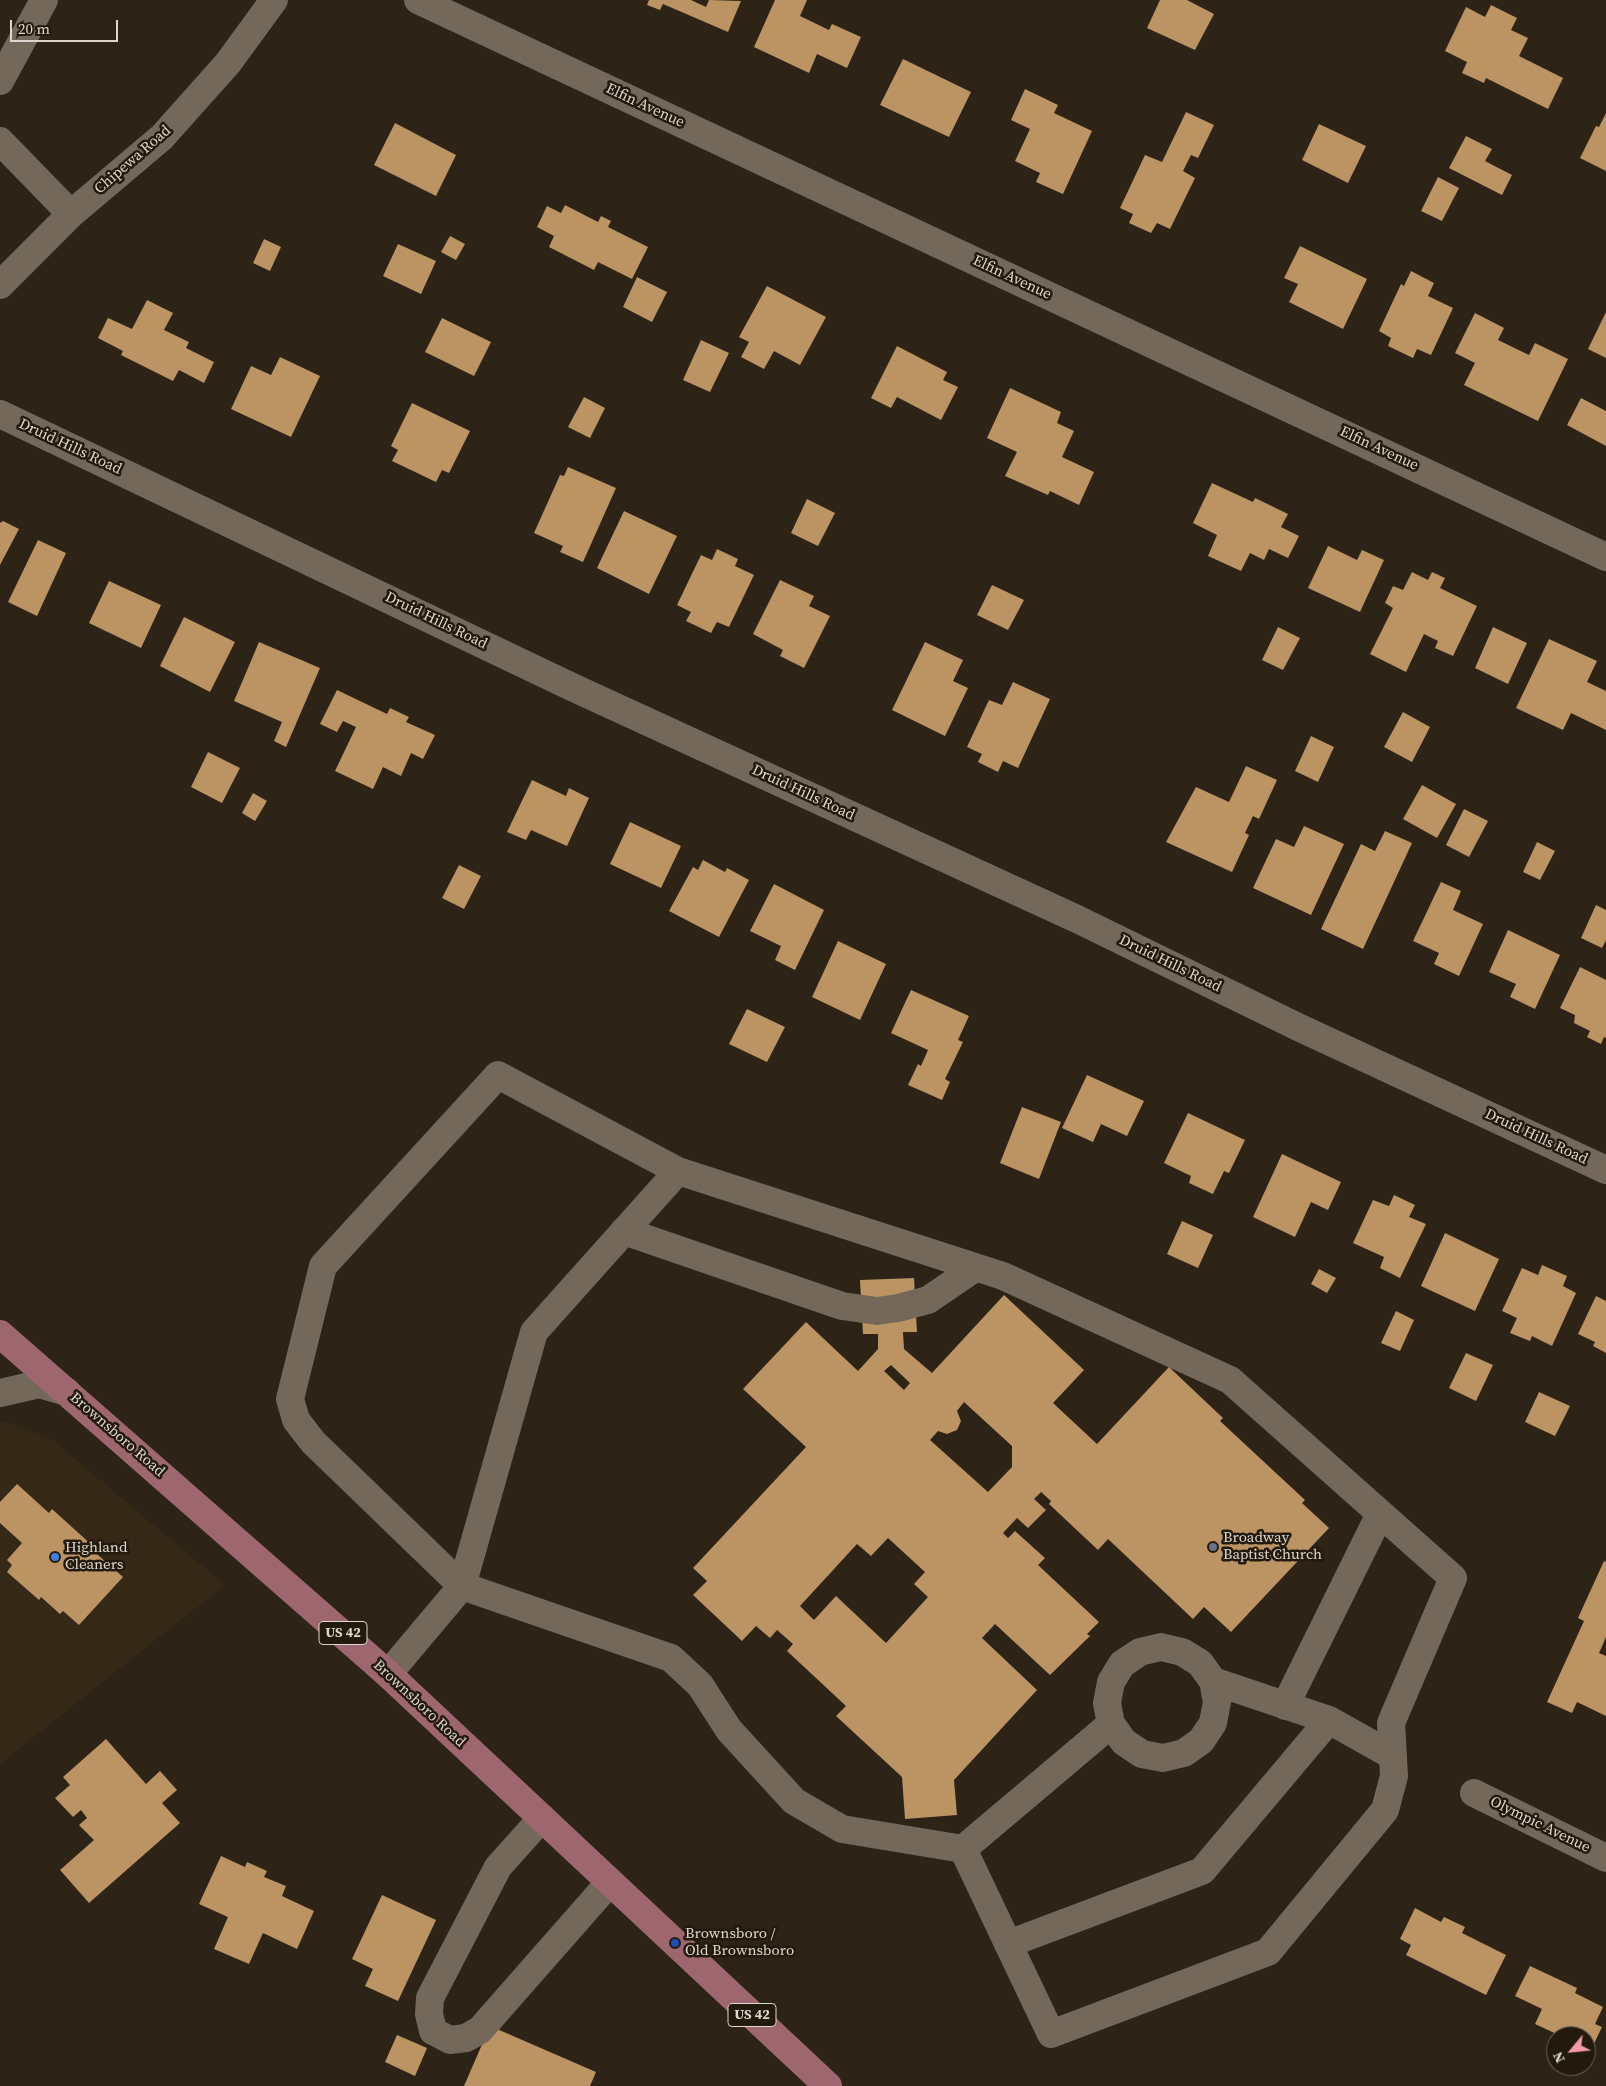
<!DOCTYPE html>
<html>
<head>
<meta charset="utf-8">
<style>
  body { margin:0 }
  #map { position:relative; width:1606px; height:2086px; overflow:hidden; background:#2d2317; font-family:"Source Serif 4",serif }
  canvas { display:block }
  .north { position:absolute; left:1546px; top:2026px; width:50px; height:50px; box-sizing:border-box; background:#231a0e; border:1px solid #6e665b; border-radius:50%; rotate:242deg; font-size:14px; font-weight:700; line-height:20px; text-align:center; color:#ded7cf }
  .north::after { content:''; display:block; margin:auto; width:18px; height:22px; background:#f49aa5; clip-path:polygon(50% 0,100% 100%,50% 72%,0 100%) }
  .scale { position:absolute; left:10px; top:20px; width:108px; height:22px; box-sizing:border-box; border:2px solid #ded7cf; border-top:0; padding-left:6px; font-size:15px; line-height:18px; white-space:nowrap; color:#ded7cf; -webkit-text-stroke:4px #231a0e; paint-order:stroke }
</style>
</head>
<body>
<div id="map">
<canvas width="1606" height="2086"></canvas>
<div class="north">N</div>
<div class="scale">20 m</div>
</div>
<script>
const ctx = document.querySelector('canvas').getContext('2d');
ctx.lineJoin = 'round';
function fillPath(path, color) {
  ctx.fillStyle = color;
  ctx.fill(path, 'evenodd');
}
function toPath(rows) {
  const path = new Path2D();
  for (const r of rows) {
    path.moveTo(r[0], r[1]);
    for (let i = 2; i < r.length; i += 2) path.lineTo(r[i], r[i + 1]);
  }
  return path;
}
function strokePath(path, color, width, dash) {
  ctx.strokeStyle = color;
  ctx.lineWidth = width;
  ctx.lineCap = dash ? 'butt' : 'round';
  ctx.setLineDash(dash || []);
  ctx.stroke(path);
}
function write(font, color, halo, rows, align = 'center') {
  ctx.font = font + ' "Source Serif 4",serif';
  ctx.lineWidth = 5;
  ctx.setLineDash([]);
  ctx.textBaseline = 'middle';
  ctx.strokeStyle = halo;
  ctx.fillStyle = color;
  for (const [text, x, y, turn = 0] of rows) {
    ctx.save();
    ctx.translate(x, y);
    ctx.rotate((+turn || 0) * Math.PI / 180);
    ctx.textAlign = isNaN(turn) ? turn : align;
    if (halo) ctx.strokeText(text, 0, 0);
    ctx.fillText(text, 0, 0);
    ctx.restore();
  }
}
fillPath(toPath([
  [6,1421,54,1441,225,1585,0,1764,0,1423]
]), '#362816');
fillPath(toPath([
  [649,0,691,0,706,7,709,0,741,1,728,32,663,4,660,10,647,5],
  [775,0,807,0,800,16,829,30,832,24,861,37,847,68,817,54,809,73,754,47],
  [1160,0,1187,0,1214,14,1195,50,1147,28],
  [1491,5,1517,18,1511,30,1528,38,1519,56,1563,78,1548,109,1486,78,1484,83,1462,73,1467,62,1445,51,1466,7,1485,17],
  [903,59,971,92,949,137,880,105],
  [1025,89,1058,105,1054,113,1092,131,1063,194,1036,182,1040,173,1015,161,1030,129,1011,120],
  [1186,112,1214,125,1198,158,1191,155,1183,171,1195,178,1170,229,1157,223,1151,233,1129,223,1133,214,1120,208,1145,155,1162,162],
  [1606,113,1606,171,1580,158,1596,126,1599,127],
  [395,123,456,155,436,196,374,165],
  [1319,124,1366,146,1348,183,1302,160],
  [1466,136,1492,149,1485,161,1512,175,1502,195,1449,168],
  [1438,177,1459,188,1442,221,1421,211],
  [565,205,598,222,601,216,611,221,608,227,648,247,632,279,598,262,594,270,549,247,554,236,537,227,547,206,561,213],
  [450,236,465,244,456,260,441,252],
  [264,239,281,247,270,271,253,263],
  [398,244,436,261,421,294,383,276],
  [1300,246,1367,279,1343,329,1289,302,1298,284,1284,278],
  [1411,271,1434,283,1428,296,1453,308,1431,355,1417,349,1413,358,1388,346,1391,338,1379,331,1401,284,1404,286],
  [637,277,667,292,652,322,623,307],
  [767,286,826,317,800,365,774,351,764,369,741,357,749,342,739,337],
  [147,300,173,313,164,330,189,342,186,348,214,362,204,383,179,370,173,381,121,355,123,351,98,338,108,318,132,329],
  [1606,312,1606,358,1588,349],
  [1475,313,1504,328,1498,340,1529,355,1535,343,1568,359,1538,421,1464,385,1475,363,1455,353],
  [442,318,491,342,474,376,425,352],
  [701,340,729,353,710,392,683,380],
  [897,346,947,372,943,380,958,387,941,420,897,397,891,408,871,398],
  [280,357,320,376,291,437,231,409,251,366,271,375],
  [1010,388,1061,412,1057,423,1074,431,1062,457,1094,472,1079,505,1050,491,1048,495,1005,476,1017,452,987,438],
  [584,397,605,408,590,438,568,427],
  [1581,398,1606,411,1606,446,1567,425],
  [412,403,470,431,449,473,442,470,436,482,392,461,398,450,391,446],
  [568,467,616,488,583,562,560,552,563,546,534,533,560,475,564,476],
  [1212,483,1253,502,1255,498,1288,514,1281,527,1299,536,1288,558,1269,549,1264,560,1250,553,1241,571,1208,556,1217,535,1193,523],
  [807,499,835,513,818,546,791,533],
  [624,511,677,536,649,594,597,568],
  [3,521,19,529,0,565,0,523],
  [38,540,66,553,37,616,8,602],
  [1328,546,1357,560,1362,550,1384,560,1360,612,1308,588],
  [717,549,738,559,735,566,754,575,729,627,717,622,711,633,686,621,691,612,677,605,701,555,712,560],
  [1412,572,1428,580,1432,572,1445,578,1440,588,1477,606,1453,656,1435,648,1438,641,1424,634,1406,672,1370,654,1393,608,1385,603,1393,586,1403,590],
  [780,580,814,596,809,606,830,616,804,668,780,656,783,650,753,634],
  [109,581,161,605,141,648,89,623],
  [992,585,1024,600,1008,630,977,615],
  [184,617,235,642,210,692,160,666],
  [1278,627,1300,638,1283,670,1262,660],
  [1493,627,1527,643,1508,684,1475,668],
  [1549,639,1597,661,1587,682,1606,691,1606,730,1571,713,1563,730,1516,708],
  [259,642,320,668,286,747,274,741,282,722,234,701],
  [925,642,963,660,953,681,968,688,945,736,892,710],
  [1013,682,1050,699,1018,768,1003,761,998,772,978,762,982,754,967,747,989,700,1002,705],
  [337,690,387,714,390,708,409,717,406,722,435,735,423,759,411,753,401,776,383,767,373,789,335,771,356,727,343,721,337,732,320,724],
  [1403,712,1430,727,1412,762,1384,747],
  [1311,736,1334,747,1318,782,1295,771],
  [208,752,240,768,222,803,191,787],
  [1246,766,1277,780,1259,819,1253,816,1245,833,1249,835,1232,872,1166,842,1196,787,1229,802],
  [532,780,566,796,569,788,589,798,567,846,531,830,526,840,507,832],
  [1422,785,1456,804,1437,838,1403,819],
  [253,793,267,801,255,821,242,813],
  [1464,809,1488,821,1469,857,1446,845],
  [630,822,681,846,661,888,610,864],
  [1304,826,1344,844,1311,915,1253,888,1276,839,1294,847],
  [1385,831,1412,843,1363,949,1321,929,1361,844,1375,851],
  [1537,842,1555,851,1540,880,1523,872],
  [703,860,725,872,727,868,749,880,719,937,669,911,693,867,698,870],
  [459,865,481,876,464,909,442,898],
  [1441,882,1461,891,1453,910,1483,924,1459,976,1434,964,1439,953,1413,941],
  [774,884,824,910,795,970,775,960,781,946,750,931],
  [1596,905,1606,910,1606,940,1602,948,1581,938],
  [1508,930,1560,955,1535,1009,1510,997,1516,984,1489,972],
  [838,941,886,964,860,1020,812,997],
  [1580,967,1606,980,1606,1038,1604,1037,1601,1044,1587,1037,1590,1031,1574,1023,1575,1015,1560,1008],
  [911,990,969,1016,958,1040,963,1042,945,1079,950,1082,942,1100,908,1085,918,1064,921,1066,928,1050,891,1033],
  [747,1009,785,1027,767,1062,729,1044],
  [1087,1075,1144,1101,1127,1136,1101,1124,1093,1142,1062,1128],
  [1022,1107,1061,1122,1039,1179,1000,1163],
  [1188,1113,1245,1140,1229,1173,1224,1171,1213,1194,1189,1183,1191,1176,1164,1163],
  [1282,1154,1341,1182,1328,1210,1311,1202,1295,1237,1253,1217],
  [1394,1195,1415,1205,1409,1217,1426,1224,1400,1278,1380,1268,1384,1257,1353,1243,1373,1200,1389,1206],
  [1182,1221,1213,1235,1198,1268,1167,1254],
  [1445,1233,1499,1259,1475,1311,1421,1286],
  [1542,1265,1567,1276,1563,1286,1576,1293,1552,1346,1532,1336,1530,1341,1510,1333,1517,1318,1502,1311,1522,1268,1538,1275],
  [1319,1269,1336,1278,1327,1293,1311,1284],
  [914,1278,917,1332,903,1332,904,1349,932,1373,1004,1295,1084,1370,1053,1403,1097,1444,1169,1367,1223,1418,1220,1421,1305,1500,1302,1503,1329,1528,1231,1632,1204,1607,1193,1619,1108,1539,1098,1550,1049,1504,1051,1501,1041,1492,1034,1499,1046,1510,1028,1528,1017,1518,1003,1533,1008,1538,1015,1531,1045,1558,1038,1565,1099,1622,1087,1634,1090,1636,1050,1675,995,1624,982,1638,1037,1690,954,1780,957,1815,905,1819,902,1777,836,1716,846,1706,787,1651,793,1644,777,1630,770,1638,756,1626,742,1641,693,1595,707,1581,693,1568,806,1447,743,1389,806,1322,858,1371,878,1349,878,1334,863,1334,860,1280],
  [891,1365,910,1383,904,1390,884,1371],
  [964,1402,1012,1446,1012,1467,988,1492,930,1440,938,1431,947,1434,957,1430,961,1421,957,1411],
  [888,1538,925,1572,914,1584,928,1597,886,1643,836,1596,814,1620,800,1606,857,1544,871,1556],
  [1596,1296,1606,1301,1606,1353,1593,1346,1595,1342,1578,1334],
  [1396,1311,1414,1320,1400,1351,1381,1343],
  [1466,1353,1493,1365,1476,1401,1449,1388],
  [1539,1392,1570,1406,1555,1436,1525,1422],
  [17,1484,49,1513,52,1509,94,1547,91,1549,123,1577,79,1625,63,1611,60,1614,41,1597,39,1600,7,1572,12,1565,7,1560,22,1543,0,1523,0,1502],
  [1604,1561,1606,1562,1606,1637,1599,1653,1606,1656,1606,1716,1577,1702,1572,1713,1547,1702,1584,1621,1578,1618],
  [106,1739,146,1784,160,1771,177,1790,162,1803,180,1823,89,1903,60,1870,94,1840,79,1825,87,1818,81,1810,73,1817,55,1798,70,1785,63,1777],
  [221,1856,245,1867,247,1862,267,1871,264,1877,286,1886,282,1896,314,1911,297,1949,263,1933,249,1964,214,1949,228,1917,199,1904],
  [382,1895,436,1920,398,2001,365,1986,373,1969,352,1959],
  [1415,1908,1441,1922,1444,1917,1465,1927,1462,1933,1506,1955,1486,1995,1406,1955,1411,1945,1400,1939],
  [1530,1966,1577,1988,1575,1993,1603,2007,1595,2024,1602,2027,1591,2050,1586,2048,1586,2036,1561,2036,1535,2024,1542,2009,1515,1996],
  [490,2026,596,2072,590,2086,464,2086],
  [397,2035,427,2048,415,2076,385,2062]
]), '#bc9464');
strokePath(toPath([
  [418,0,1606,557],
  [0,81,44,0],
  [0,141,71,214],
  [0,285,71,214,162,137,228,63,274,0],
  [0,414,572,687,1077,919,1298,1027,1606,1170],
  [624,1231,842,1306,877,1311,898,1308,928,1300,975,1268],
  [0,1393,39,1384,67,1392],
  [388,1674,462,1586,313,1442,296,1420,290,1399,323,1266,498,1075,678,1171,1003,1276,1230,1380,1453,1578,1391,1723,1394,1776,1385,1810,1268,1952,1051,2034,963,1849,842,1829,794,1801,729,1730,700,1685,671,1658,462,1586,534,1332,678,1171],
  [1213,1681,1217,1702,1213,1723,1201,1741,1184,1753,1163,1758,1142,1754,1124,1742,1111,1724,1107,1703,1111,1682,1122,1664,1140,1652,1161,1647,1182,1652,1200,1663,1213,1681,1329,1720],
  [1285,1706,1380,1514],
  [1474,1793,1606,1858],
  [542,1818,498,1867,430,1998,429,2014,433,2031,450,2040,466,2038,480,2030,610,1882],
  [963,1849,1111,1724],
  [1008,1944,1202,1871,1329,1720,1393,1756]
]), '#74685a', 28);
strokePath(toPath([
  [0,1334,388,1674,828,2086]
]), '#9e666e', 28);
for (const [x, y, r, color] of [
  [1213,1547,5,"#6b7280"],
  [55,1557,5,"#3f7fe0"],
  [675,1943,5,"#1a4fb4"]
]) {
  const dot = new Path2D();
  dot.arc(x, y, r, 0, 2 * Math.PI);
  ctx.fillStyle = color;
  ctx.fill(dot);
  strokePath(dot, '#231a0e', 2);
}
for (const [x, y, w] of [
  [343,1633,48],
  [752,2015,48]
]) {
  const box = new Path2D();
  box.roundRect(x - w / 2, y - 11.5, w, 23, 4);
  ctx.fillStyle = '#231a0e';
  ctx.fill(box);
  strokePath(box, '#ded7cf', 1);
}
write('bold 14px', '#ded7cf', null, [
  ["US 42",343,1633],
  ["US 42",752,2015]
]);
write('15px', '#ded7cf', '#231a0e', [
  ["Elfin Avenue",645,106,25],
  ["Chipewa Road",133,160,-41],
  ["Elfin Avenue",1012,278,25],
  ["Druid Hills Road",70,447,25],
  ["Elfin Avenue",1379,449,25],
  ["Druid Hills Road",436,621,26],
  ["Druid Hills Road",803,793,25],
  ["Druid Hills Road",1170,964,26],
  ["Druid Hills Road",1536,1137,25],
  ["Brownsboro Road",117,1435,41],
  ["Brownsboro Road",419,1704,43],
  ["Olympic Avenue",1540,1825,26]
]);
write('15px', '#ded7cf', '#231a0e', [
  ["Broadway",1223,1538],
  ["Baptist Church",1223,1555],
  ["Highland",65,1548],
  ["Cleaners",65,1565],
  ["Brownsboro /",685,1934],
  ["Old Brownsboro",685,1951]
], 'left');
</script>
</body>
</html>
